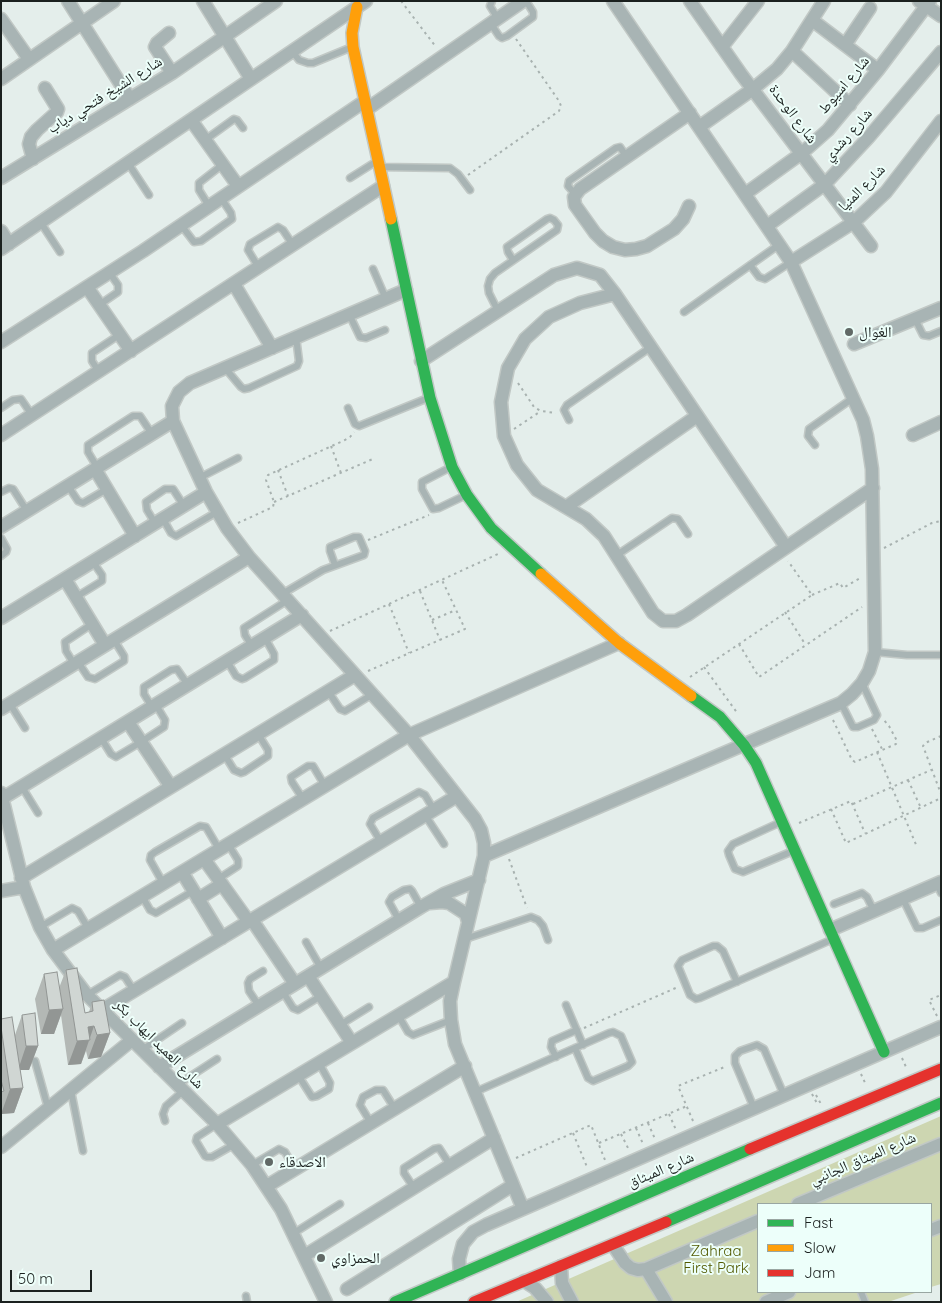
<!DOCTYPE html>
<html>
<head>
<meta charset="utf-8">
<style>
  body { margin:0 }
  #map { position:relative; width:942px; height:1303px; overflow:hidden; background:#e4eeeb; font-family:Quicksand,sans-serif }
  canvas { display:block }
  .frame { position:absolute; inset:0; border:2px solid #1b211f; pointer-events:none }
  .legend { position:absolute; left:757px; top:1203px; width:175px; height:90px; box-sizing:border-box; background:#edfffa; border:1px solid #99a6a2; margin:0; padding:6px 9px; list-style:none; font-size:15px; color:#1b211f }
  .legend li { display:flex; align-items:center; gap:10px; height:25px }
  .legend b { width:25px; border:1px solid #99a6a2 }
  .scale { position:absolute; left:10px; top:1270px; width:82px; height:22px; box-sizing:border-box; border:2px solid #1b211f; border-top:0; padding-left:6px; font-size:15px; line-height:18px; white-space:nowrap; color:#1b211f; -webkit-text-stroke:4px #edfffa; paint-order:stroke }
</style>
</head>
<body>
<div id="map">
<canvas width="942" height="1303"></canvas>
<div class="frame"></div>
<ul class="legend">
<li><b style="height:6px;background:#30b455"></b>Fast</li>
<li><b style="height:6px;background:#ff9f0a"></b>Slow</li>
<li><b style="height:6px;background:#e5322d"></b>Jam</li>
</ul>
<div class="scale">50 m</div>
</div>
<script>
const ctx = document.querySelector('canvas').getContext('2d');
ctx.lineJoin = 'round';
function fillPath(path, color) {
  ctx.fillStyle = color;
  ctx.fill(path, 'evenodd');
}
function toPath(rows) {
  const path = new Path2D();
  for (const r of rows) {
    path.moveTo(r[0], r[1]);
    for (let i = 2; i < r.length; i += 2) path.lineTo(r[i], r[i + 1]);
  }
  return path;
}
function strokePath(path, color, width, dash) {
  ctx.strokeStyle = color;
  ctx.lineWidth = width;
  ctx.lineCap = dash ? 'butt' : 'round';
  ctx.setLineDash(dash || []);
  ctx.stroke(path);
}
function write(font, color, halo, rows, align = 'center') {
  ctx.font = font + ' Quicksand,"Noto Naskh Arabic",sans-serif';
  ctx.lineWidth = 4;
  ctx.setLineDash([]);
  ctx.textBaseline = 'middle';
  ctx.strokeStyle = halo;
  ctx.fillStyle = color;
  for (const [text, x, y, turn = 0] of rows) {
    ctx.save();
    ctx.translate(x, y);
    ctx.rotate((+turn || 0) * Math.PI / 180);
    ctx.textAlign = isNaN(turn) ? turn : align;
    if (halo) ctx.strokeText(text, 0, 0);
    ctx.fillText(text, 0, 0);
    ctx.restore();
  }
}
fillPath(toPath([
  [941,1116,941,1284,931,1287,931,1204,758,1204,758,1292,918,1292,888,1302,516,1302]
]), '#cdd6b1');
const lane = toPath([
  [492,1,490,6,498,19],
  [491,24,499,36,502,38,507,36,533,17,533,12,526,1],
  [292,51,299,60,308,63,313,63,352,47],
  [205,140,234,119,237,120,243,128],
  [128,163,149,195],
  [380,167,450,168,458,174,470,190],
  [350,178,377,161],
  [575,194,568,186,569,181,616,148,620,147,626,156],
  [209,206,199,190,199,183,222,165],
  [41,223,60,252],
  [181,225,194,242,201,241,232,219,231,213,221,198],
  [750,265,759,277,765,279,791,262],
  [259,268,248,250,250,244,278,227,283,230,293,245],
  [373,269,386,299],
  [99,305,118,292,118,285,109,272],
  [498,311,489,293,488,286,490,279,495,273,557,230,558,225,554,220,550,218,547,219,507,247,508,252,513,260],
  [684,312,780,244],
  [349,314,360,337,366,338,385,330],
  [915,319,923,335,929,336,941,331],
  [225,368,241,387,244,389,249,388,297,366,299,361,296,337],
  [99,372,92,361,92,353,119,335],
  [1,408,13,400,21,399,32,415],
  [348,408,355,424,359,426,428,398],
  [569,420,564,410,567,405,651,347],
  [815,445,808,436,809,429,853,398],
  [97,467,88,452,88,445,133,416,140,416,152,434],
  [451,467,422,482,422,489,433,509,439,508,464,496],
  [199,478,238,458],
  [68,486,78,501,83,503,107,489],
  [1,492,9,488,13,489,27,511],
  [163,519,171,533,176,536,217,512],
  [155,523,147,510,146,502,165,489,173,489,184,506],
  [1,538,7,549,6,552,1,556],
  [617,555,672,518,678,519,688,534],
  [282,594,323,570,364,555,365,551,359,537,354,537,330,547,330,551,335,565],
  [76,597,102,581,102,575,93,562],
  [252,646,245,635,244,628,288,600],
  [875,652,907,655,941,655],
  [227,661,236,676,242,679,245,678,274,660,274,654,265,638],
  [78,662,88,677,95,679,124,661,124,656,114,640],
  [74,664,66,651,65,642,92,624],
  [328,691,340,709,345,711,373,694],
  [841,703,853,727,858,727,874,720,877,715,876,713,862,683],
  [10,704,25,728],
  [152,707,144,694,144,687,171,670,177,669,188,685],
  [101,738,111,754,116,757,141,742,164,727,165,720,156,705],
  [224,754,234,770,241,773,244,772,268,756,268,750,258,734],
  [22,787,38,813],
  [303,799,292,782,291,777,308,766,313,766,325,786],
  [425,815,444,844],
  [781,822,733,844,728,851,729,855,735,869,743,872,793,851],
  [381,842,370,824,373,818,419,792,425,795,434,810],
  [218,879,238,866,238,860,228,844],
  [163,883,150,860,151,855,155,852,200,826,206,827,219,849],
  [937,884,941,893],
  [142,896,150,910,156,913,193,891],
  [903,899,917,928,923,928,941,920],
  [834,904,862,893,867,897,874,911],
  [399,920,389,902,392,897,404,890,410,889,412,891,421,907],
  [40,927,72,908,78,911,88,928],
  [465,939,531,917,538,920,543,926,548,940],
  [306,942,321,968],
  [737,982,723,951,717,946,713,946,682,960,678,966,690,995,696,999,700,998,833,939],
  [283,992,293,1008,298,1010,321,996],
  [87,995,120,975,125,977,134,991],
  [566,1005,583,1045],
  [259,1006,249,991,248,983,250,979,263,971],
  [398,1015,408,1032,413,1035,451,1020],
  [340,1025,369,1007],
  [142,1050,182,1023],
  [556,1057,551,1047,552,1041,577,1030],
  [35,1061,48,1108],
  [298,1075,312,1097,317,1096,329,1089,330,1083,319,1063],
  [177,1085,217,1059],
  [71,1091,83,1151],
  [475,1092,609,1033,613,1032,621,1036,632,1062,628,1066,593,1081,588,1078,575,1048],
  [754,1108,735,1063,735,1056,740,1051,757,1045,764,1049,784,1095],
  [165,1121,163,1114,166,1106,183,1091],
  [371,1123,360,1105,363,1097,376,1090,383,1090,395,1109],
  [217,1124,197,1137,196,1141,205,1156,207,1157,212,1157,235,1144],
  [252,1165,279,1149,285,1152,295,1169],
  [414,1188,404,1173,404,1168,434,1149,439,1148,450,1165],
  [294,1233,340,1204],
  [861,1292,865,1302],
  [246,1296,247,1302]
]);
const street = toPath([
  [68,1,130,99],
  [203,1,251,79],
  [690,1,741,74,871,246],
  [919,1,941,16],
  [1,19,29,59],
  [812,20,878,70],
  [169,33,157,43,155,47,172,73],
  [845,45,870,8],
  [722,47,758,1],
  [792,51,850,105],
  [1,79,114,1],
  [367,109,523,1],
  [191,120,238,186],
  [699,127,753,89,777,69,792,51,824,1],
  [33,159,29,144,31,137,37,130,57,112,58,109,45,88],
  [1,178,172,73,276,1],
  [745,194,802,153,828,130,878,70,930,1],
  [689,206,683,219,674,229,647,246,636,249,625,250,613,247,603,241,595,233,575,205,574,197,580,189,690,113],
  [767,226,825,184,868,138,941,52],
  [1,231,9,244],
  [1,249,366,1],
  [791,262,854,222,886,192,941,121],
  [234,284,272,348],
  [87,287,131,351],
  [406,290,190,383,179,392,172,406,173,421,206,492,227,528,249,557,409,735,475,819,481,830,484,843,484,856,454,982,450,1001,451,1020,455,1044,523,1209],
  [615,294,580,303,549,317,525,339,508,368,501,402,504,436,517,465,537,490,586,519,604,536,653,613,663,621,676,621,687,615,873,488],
  [1,342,143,251,365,101],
  [854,344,941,308],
  [421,361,554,275,577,268,600,275,615,294,786,547],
  [1,435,383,186],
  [913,435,941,422],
  [95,469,135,536],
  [566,507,697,416],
  [1,527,173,421],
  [65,579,105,645],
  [1,618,206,492],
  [1,709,249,557],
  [128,722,171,787],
  [1,793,24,887,40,927,53,950,87,995,217,1124,252,1165,281,1209,326,1302],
  [3,798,302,615],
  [484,856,841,703,852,694,862,683,869,671,875,652,872,469,867,436,863,420,791,262,613,1],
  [204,859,249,922],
  [182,872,222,938],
  [21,878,355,675],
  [1,891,24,887],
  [198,899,222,884],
  [430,903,442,902,449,903,466,914,468,922],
  [252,920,295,984],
  [830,930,941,882],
  [53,950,409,735,619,643],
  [308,976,352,1043],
  [102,1010,457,796],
  [159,1067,421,907,444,894,479,880],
  [217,1124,454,982],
  [1,1147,132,1040],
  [267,1186,465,1066],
  [798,1204,941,1144],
  [931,1230,941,1226],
  [613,1245,625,1263,631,1268,638,1270,646,1269,758,1221],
  [304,1256,494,1138],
  [561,1266,562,1283,572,1302],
  [646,1269,666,1302],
  [460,1274,459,1259,463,1244,473,1232,486,1225,941,1027],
  [524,1281,535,1288,547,1302],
  [347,1289,513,1185],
  [766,1302,789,1292]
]);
const fast = toPath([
  [391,219,430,398,452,467,467,495,491,528,541,574],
  [691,696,720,717,744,745,756,763,884,1052],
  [666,1222,941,1103],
  [395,1302,750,1149]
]);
const slow = toPath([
  [357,7,352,33,353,47,391,219],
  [541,574,619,643,691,696]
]);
const jam = toPath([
  [750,1149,941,1069],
  [474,1302,666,1222]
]);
strokePath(lane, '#c1c8c5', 9);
strokePath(street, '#c1c8c5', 15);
strokePath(fast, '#c1c8c5', 14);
strokePath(slow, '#c1c8c5', 14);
strokePath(jam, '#c1c8c5', 14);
strokePath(toPath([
  [401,1,436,47],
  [468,175,559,111,561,106,559,101,516,39],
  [518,383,534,407,541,411,556,413],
  [514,429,541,411],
  [331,446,341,473],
  [278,470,288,496],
  [274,502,375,458],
  [238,523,273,507,274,502,266,480,268,475,345,440,350,437,354,432],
  [368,540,429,515],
  [884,548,932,523,941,521],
  [420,591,440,640],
  [812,595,840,583,843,588,862,577],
  [389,604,409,653],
  [785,612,805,644],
  [432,620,456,610],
  [330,631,498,554],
  [739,644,759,677,862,607],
  [704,667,738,714],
  [368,671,465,629,442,580],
  [690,677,812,595,788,561],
  [833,720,852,760,855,762,896,744,897,741,889,726,883,719],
  [872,729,882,749],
  [941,736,925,743,923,746,941,794],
  [877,752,917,847],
  [908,780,921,808],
  [853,804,931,770],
  [831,809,846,843,941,798],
  [799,823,851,801,865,833],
  [509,859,527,908],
  [937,1016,929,1000,941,995],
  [584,1028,678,987],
  [902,1058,906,1067],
  [861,1074,866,1085],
  [812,1094,818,1105],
  [816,1095,821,1104],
  [669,1114,676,1130],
  [693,1121,678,1086,727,1066],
  [648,1123,655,1139],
  [636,1128,643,1144],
  [573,1133,587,1167],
  [621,1134,629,1150],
  [599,1143,687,1106],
  [516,1158,591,1125,605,1160]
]), '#a8b2b0', 2, [2.5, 4]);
strokePath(lane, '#a8b4b4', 6);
strokePath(street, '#a8b4b4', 12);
strokePath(fast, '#30b455', 11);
strokePath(slow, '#ff9f0a', 11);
strokePath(jam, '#e5322d', 11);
fillPath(toPath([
  [66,970,85,1013,89,1012,92,1002,110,1033,101,1057,88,1059,86,1051,81,1064,68,1065,61,1015,54,1034,41,1034,35,999,44,974,59,988],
  [22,1015,38,1046,29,1070,20,1070,23,1088,14,1113,1,1114,1,1019,15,1035]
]), '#b3b8b5');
fillPath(toPath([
  [63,1009,54,1034,41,1034,49,1010],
  [94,1026,81,1064,68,1065,77,1041,88,1027],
  [110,1033,101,1057,88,1059,97,1035],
  [26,1046,38,1046,29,1070,18,1070],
  [23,1088,14,1113,1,1114,10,1089]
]), '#929694');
const building = toPath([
  [77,968,85,1013,93,1011,92,1002,104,1000,110,1033,97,1035,94,1026,88,1027,90,1040,77,1041,66,970,77,968],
  [57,972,63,1009,49,1010,44,974,57,972],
  [35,1013,38,1046,26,1046,22,1015,35,1013],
  [12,1017,23,1088,10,1089,1,1027,1,1019,12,1017],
  [1,1080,4,1091,1,1092,1,1080]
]);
fillPath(building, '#d0d6d3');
strokePath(building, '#929694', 1);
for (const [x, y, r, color] of [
  [849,332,5,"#616966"],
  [269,1162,5,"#616966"],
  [321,1258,5,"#616966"]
]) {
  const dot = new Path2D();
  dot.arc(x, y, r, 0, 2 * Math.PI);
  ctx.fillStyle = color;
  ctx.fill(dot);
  strokePath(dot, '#edfffa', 2);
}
write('15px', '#1b211f', '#edfffa', [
  ["شارع اسيوط",844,85,-50],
  ["شارع الشيخ فتحي دياب",105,95,-32],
  ["شارع الوحدة",793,114,53],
  ["شارع رشدي",848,135,-48],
  ["شارع المنيا",862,188,-45],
  ["شارع العميد ايهاب بكر",159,1044,45],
  ["شارع الميثاق الجانبي",863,1159,-23],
  ["شارع الميثاق",661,1170,-23]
]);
write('15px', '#1b211f', '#edfffa', [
  ["الغوال",859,332],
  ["الاصدقاء",279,1162],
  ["الحمزاوي",331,1258]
], 'left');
write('15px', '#525a00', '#edfffa', [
  ["Zahraa",716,1251],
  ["First Park",716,1268]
]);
</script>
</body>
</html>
